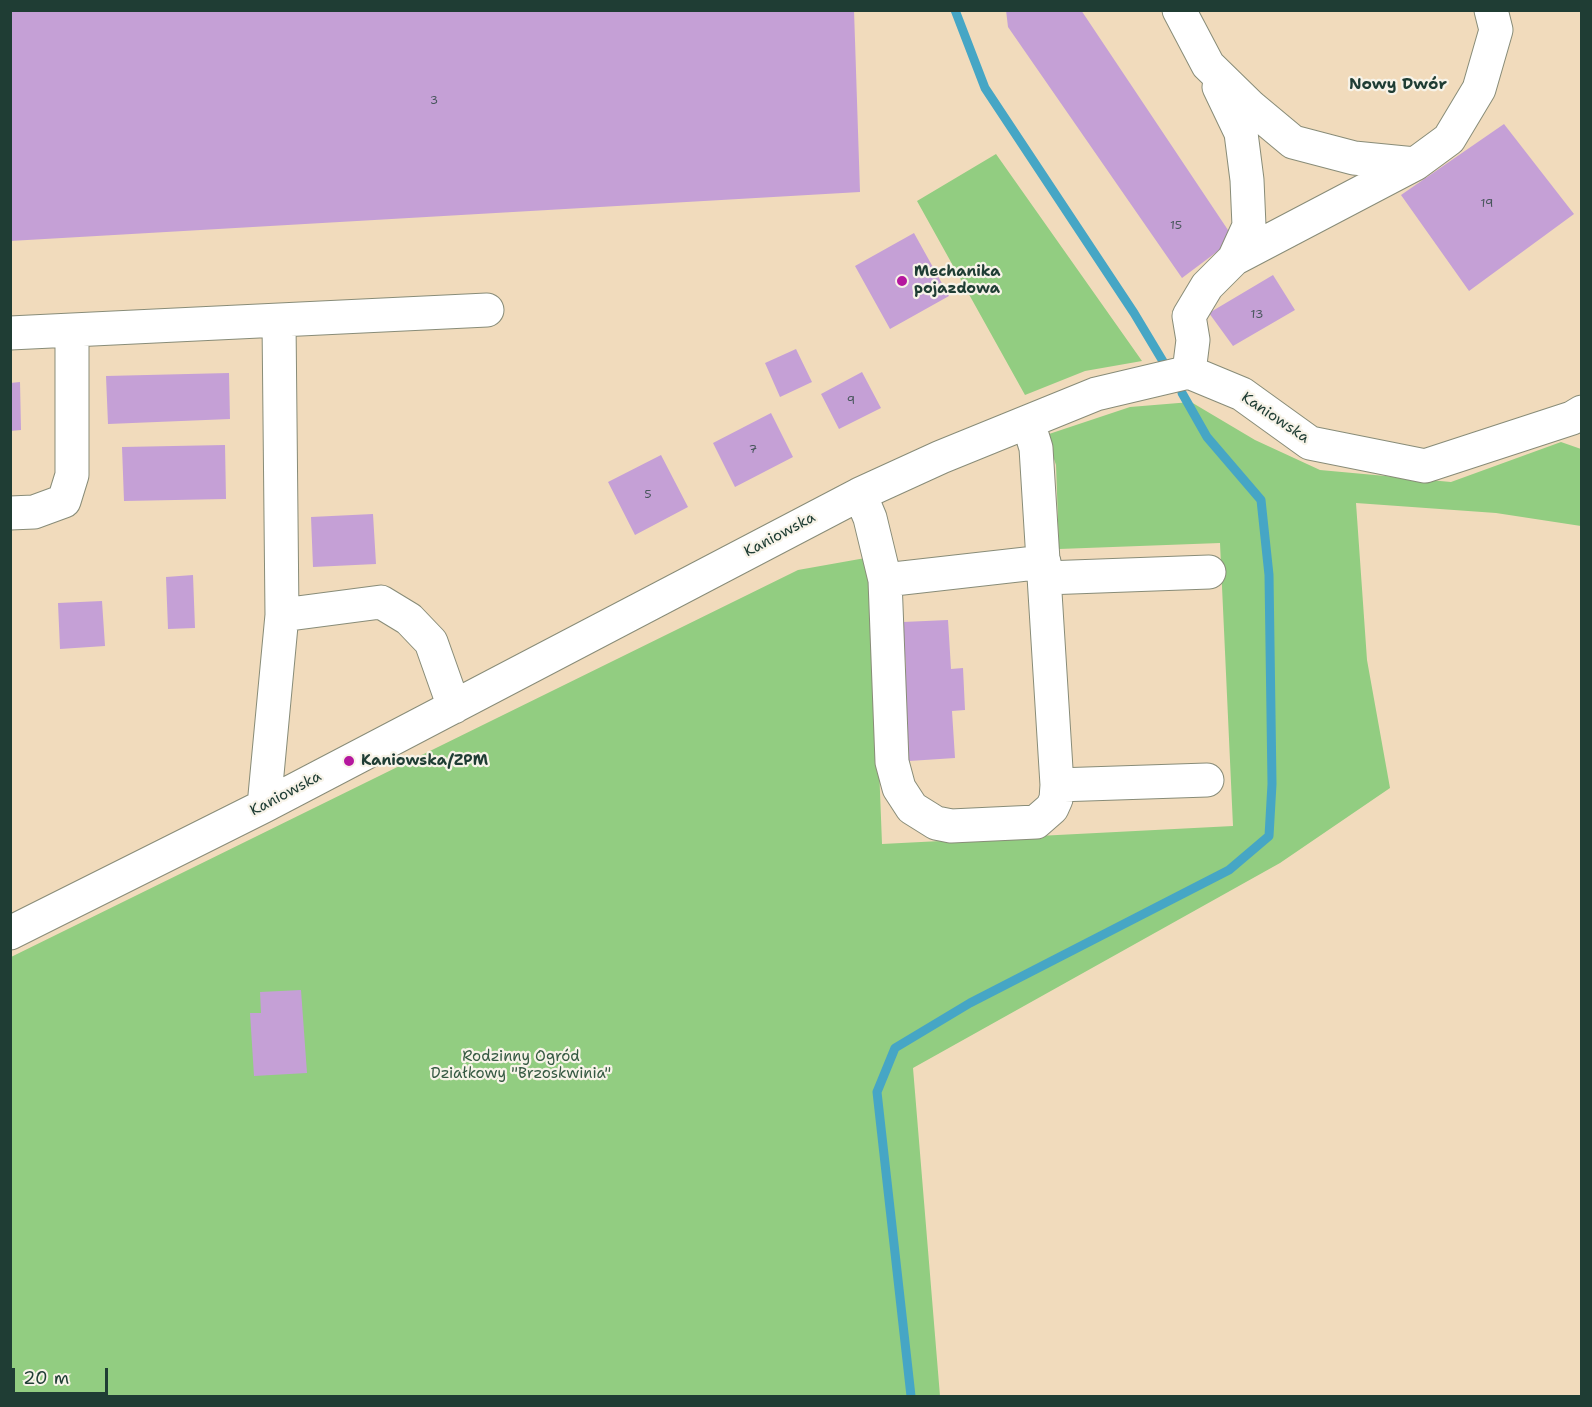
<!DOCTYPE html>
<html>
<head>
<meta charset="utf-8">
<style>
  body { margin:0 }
  #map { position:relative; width:1592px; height:1407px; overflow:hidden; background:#f1dbbc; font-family:"Shantell Sans",sans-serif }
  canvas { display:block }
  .frame { position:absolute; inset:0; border:12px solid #1f3d34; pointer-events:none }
  .scale { position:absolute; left:12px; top:1368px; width:96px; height:27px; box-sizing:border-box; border:3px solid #1f3d34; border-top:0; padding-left:8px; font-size:18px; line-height:21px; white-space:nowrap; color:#1f3d34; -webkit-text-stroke:4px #f7f3e8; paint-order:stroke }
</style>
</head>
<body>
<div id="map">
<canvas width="1592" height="1407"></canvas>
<div class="frame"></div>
<div class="scale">20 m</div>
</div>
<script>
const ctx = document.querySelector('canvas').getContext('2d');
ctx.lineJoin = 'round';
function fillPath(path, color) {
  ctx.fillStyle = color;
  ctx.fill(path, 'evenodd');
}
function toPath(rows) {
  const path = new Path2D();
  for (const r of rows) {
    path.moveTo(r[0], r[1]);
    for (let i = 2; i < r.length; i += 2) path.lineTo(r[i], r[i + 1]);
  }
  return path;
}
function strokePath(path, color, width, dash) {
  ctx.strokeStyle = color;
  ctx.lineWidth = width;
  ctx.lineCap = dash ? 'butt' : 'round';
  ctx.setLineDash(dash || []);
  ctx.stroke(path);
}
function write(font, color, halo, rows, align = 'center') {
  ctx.font = font + ' "Shantell Sans",sans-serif';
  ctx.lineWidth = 4.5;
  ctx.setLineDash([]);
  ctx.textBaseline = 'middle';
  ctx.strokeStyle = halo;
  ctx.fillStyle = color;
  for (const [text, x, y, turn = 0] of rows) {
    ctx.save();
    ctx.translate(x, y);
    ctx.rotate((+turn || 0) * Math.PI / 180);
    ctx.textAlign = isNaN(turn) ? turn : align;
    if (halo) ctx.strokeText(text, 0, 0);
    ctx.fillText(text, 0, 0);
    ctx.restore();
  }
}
fillPath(toPath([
  [996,154,1142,361,1085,371,1025,395,917,201],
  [1191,402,1255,440,1320,470,1451,482,1561,442,1581,449,1581,526,1496,513,1356,503,1367,660,1390,788,1280,863,913,1068,940,1396,11,1396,11,957,798,570,871,557,882,844,1233,826,1220,543,1059,549,1056,465,1046,435,1130,407]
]), '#92cd81');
strokePath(toPath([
  [955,10,985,88,1134,313,1164,363],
  [911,1396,877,1092,895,1048,970,1003,1229,870,1269,836,1272,784,1269,575,1261,500,1207,437,1182,393]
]), '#46a6c5', 9);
fillPath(toPath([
  [10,10,854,10,860,192,10,241],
  [1006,10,1081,10,1234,239,1182,278,1008,27],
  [1504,124,1574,214,1469,291,1401,195],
  [914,233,949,296,890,329,855,266],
  [1273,275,1295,310,1233,346,1209,313],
  [796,349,812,382,780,397,765,363],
  [862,372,881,408,839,429,821,394],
  [229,373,230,419,108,424,106,376],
  [20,382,21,430,10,431,10,383],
  [771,413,793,457,735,487,713,443],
  [225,445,226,499,124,501,122,447],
  [661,455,688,507,635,535,608,482],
  [373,514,376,564,313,567,311,517],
  [193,575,195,628,168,629,166,577],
  [102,601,105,646,60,649,58,603],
  [948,620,951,669,963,668,965,710,952,711,955,758,909,761,907,713,903,713,901,672,906,671,903,622],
  [301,990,307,1073,254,1076,250,1013,261,1013,260,992]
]), '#c5a0d6');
const minor = toPath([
  [1179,10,1208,65,1251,107,1293,142,1354,158,1415,164,1449,139,1479,89,1496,30,1491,10],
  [1234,259,1415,164],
  [10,333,487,310],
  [1189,372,1193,340,1189,316,1207,286,1234,259,1249,226,1247,180,1241,133,1219,87],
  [860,494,870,518,885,580,892,762,899,788,912,808,936,823,951,826,1036,822,1052,808,1056,799,1057,785,1036,448,1028,422],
  [10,513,34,512,64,501,72,475,72,330],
  [1045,578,1209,572],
  [885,580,1044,562],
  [282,615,381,602,409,619,431,642,454,707],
  [1057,785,1207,780],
  [264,806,282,615,279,321],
  [10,933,264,806,860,494,941,457,1096,394,1189,372,1242,394,1310,443,1425,466,1572,418,1582,412]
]);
strokePath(minor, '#888c78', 35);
strokePath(minor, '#fff', 33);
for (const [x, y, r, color] of [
  [902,281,6,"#b5179e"],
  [349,761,6,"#b5179e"]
]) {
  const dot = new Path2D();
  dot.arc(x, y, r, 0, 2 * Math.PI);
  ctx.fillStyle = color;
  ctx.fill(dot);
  strokePath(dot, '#f7f3e8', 2);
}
write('12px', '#48565c', null, [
  ["3",434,101],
  ["19",1487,204],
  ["15",1176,226],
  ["13",1257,315],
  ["9",851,401],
  ["7",753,450],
  ["5",648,495]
]);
write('bold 15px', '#1f3d34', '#f7f3e8', [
  ["Mechanika",914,272],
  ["pojazdowa",914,289],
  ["Kaniowska/ZPM",361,761]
], 'left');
write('15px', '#1f3d34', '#f7f3e8', [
  ["Kaniowska",1275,418,34],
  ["Kaniowska",780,535,-28],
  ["Kaniowska",286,794,-28]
]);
write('15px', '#365a43', '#f7f3e8', [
  ["Rodzinny Ogród",521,1057],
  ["Działkowy \"Brzoskwinia\"",521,1074]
]);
write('bold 16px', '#1f3d34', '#f7f3e8', [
  ["Nowy Dwór",1398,85]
]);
</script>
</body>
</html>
